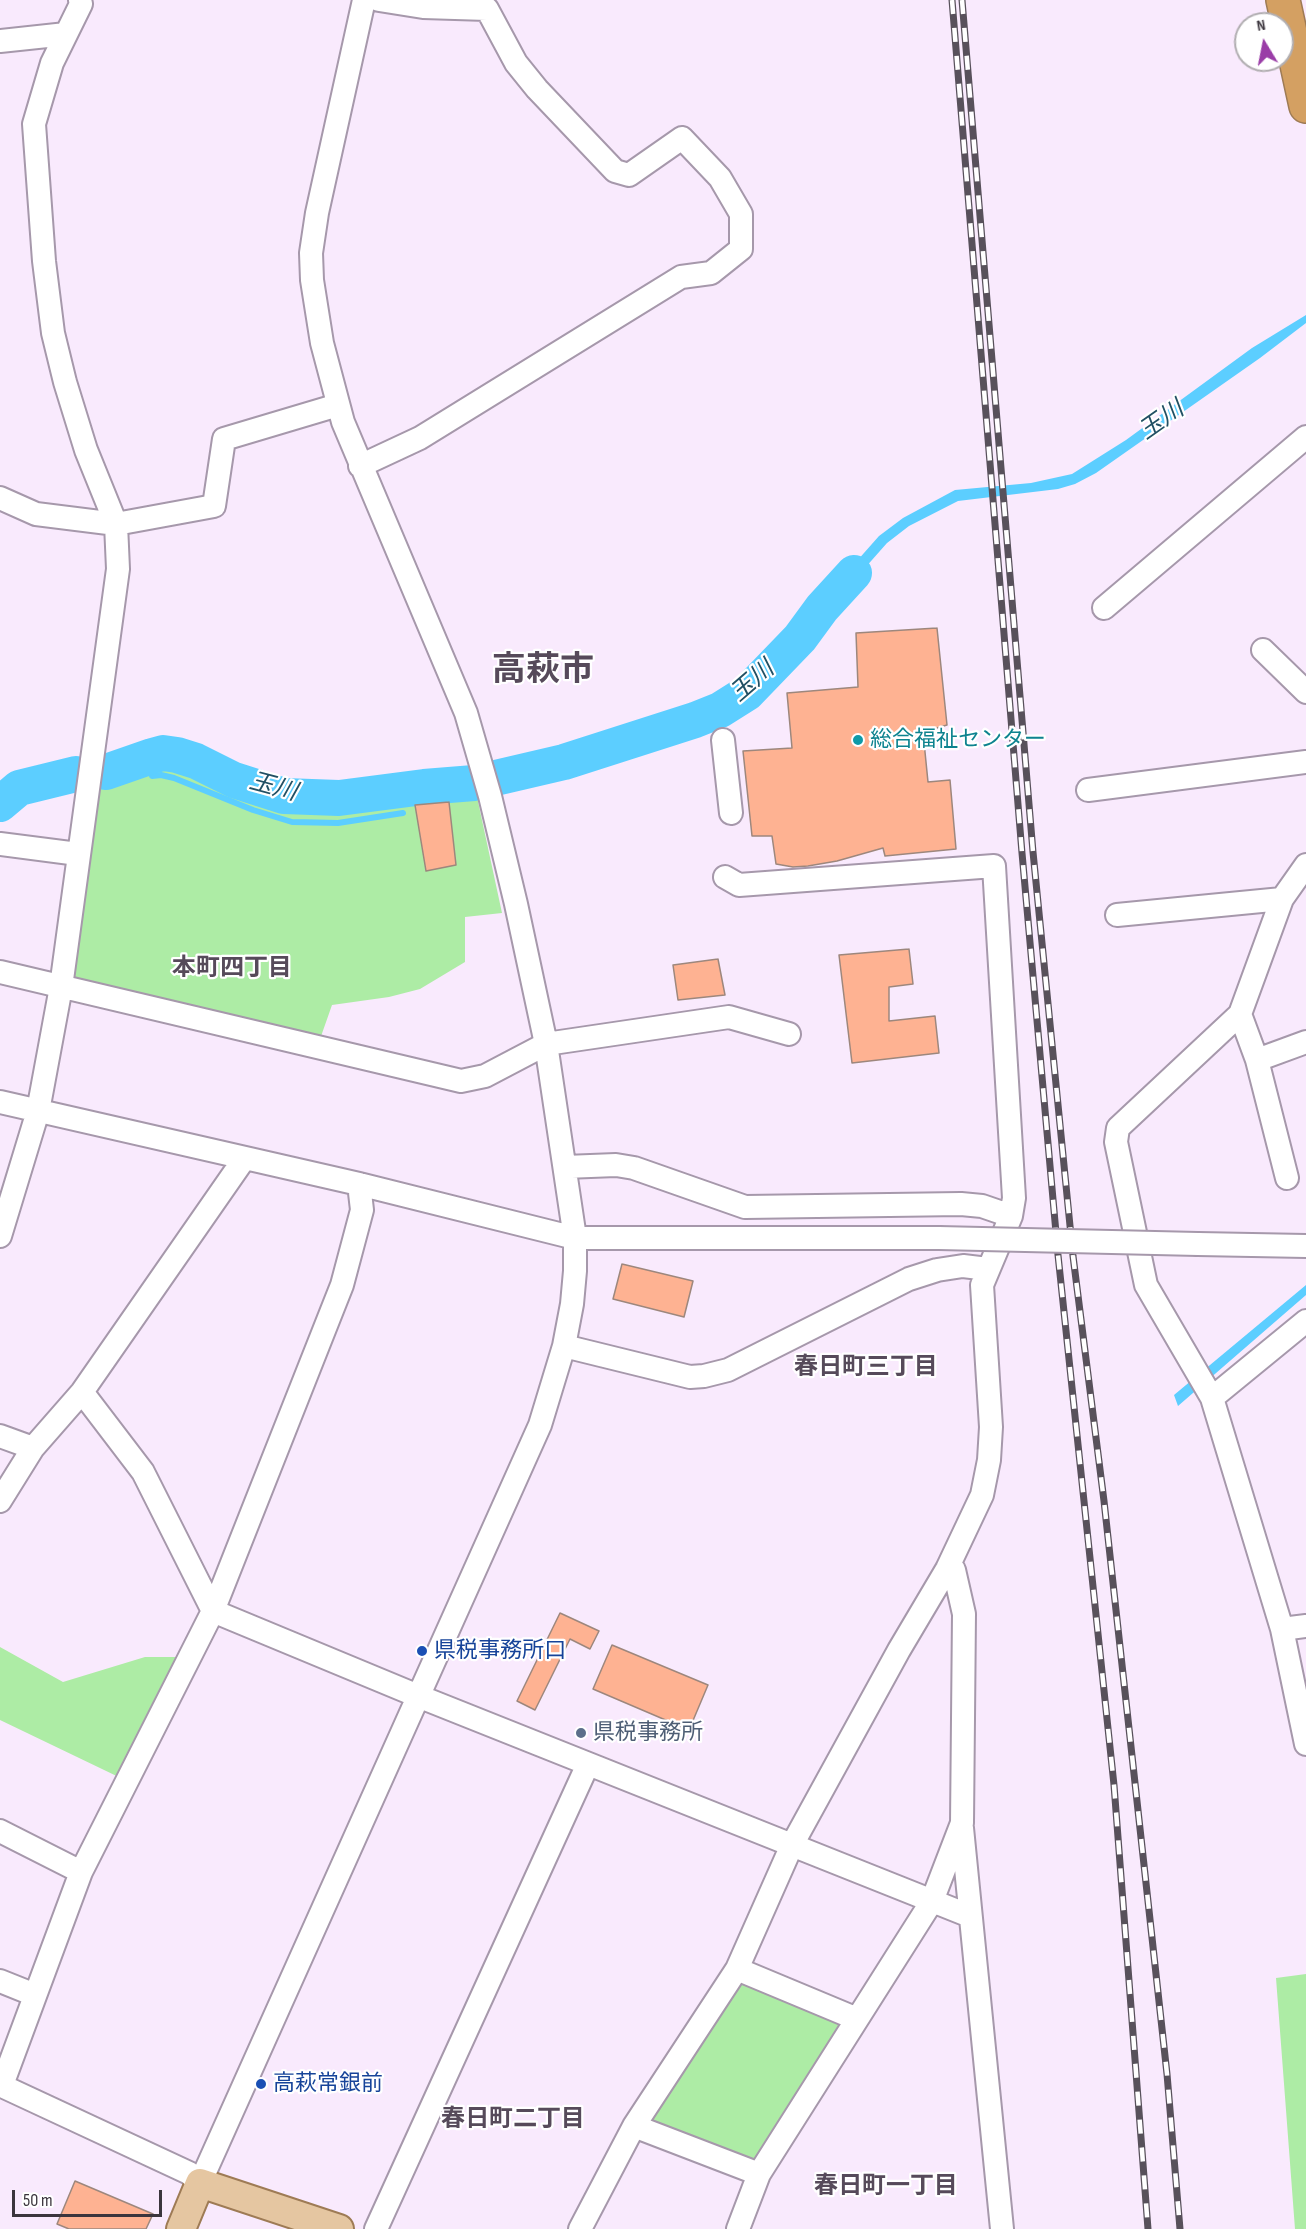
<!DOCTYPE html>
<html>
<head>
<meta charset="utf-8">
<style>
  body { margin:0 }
  #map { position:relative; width:1306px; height:2229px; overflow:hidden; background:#f9eafd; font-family:"Sofia Sans Condensed",sans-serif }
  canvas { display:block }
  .north { position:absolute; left:1234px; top:12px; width:60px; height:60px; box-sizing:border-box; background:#fff; border:2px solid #b1aeb1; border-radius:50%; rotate:350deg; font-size:16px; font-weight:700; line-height:24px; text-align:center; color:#3b353d }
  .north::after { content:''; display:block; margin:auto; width:21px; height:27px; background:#9a3da7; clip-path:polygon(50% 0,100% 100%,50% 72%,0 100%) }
  .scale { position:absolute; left:12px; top:2190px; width:150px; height:27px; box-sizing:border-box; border:3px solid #3b353d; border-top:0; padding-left:8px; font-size:18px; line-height:21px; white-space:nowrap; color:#3b353d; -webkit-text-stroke:4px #fff; paint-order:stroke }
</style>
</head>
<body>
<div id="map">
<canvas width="1306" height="2229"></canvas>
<div class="north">N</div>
<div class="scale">50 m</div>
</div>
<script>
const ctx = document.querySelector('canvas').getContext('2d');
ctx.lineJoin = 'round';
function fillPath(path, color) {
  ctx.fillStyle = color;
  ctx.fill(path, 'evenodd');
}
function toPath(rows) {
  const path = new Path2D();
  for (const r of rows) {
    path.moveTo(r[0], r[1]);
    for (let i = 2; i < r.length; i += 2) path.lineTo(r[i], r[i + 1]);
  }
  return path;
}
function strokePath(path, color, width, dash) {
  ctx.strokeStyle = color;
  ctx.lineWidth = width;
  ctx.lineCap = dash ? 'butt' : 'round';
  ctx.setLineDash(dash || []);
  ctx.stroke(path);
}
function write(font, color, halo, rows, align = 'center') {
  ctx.font = font + ' "Sofia Sans Condensed","Noto Sans JP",sans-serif';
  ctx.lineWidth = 4.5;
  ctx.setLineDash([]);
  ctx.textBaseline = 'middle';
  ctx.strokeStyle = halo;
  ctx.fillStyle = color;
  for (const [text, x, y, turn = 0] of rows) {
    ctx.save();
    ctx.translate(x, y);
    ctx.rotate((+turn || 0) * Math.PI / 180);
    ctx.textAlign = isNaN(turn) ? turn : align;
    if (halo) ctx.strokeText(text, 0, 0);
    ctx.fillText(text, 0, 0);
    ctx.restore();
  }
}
fillPath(toPath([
  [163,753,260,788,303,797,417,790,474,783,502,913,465,917,465,962,420,989,389,997,332,1005,319,1042,62,982,88,791,122,766],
  [0,1647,63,1682,145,1657,189,1657,127,1781,0,1720],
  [737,1969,857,2019,759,2174,634,2126],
  [1306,1974,1306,2229,1295,2229,1276,1978]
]), '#adeca5');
fillPath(toPath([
  [1306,315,1306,323,1260,358,1096,473,1075,484,1058,489,958,501,909,526,887,543,826,612,818,605,879,536,903,518,955,490,1031,483,1072,474,1126,440,1252,348],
  [1306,1285,1306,1295,1178,1406,1174,1395]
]), '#5cceff');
strokePath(toPath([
  [152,776,161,775,174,778,253,810,292,822,338,823,403,813]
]), '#5cceff', 6);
strokePath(toPath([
  [106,772,152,756,163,753,177,755,196,761,234,780,284,796,339,798,424,787,474,783,564,762,695,720,720,710,747,693,800,638,822,608,854,573],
  [0,804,19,788,76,774]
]), '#5cceff', 36);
const building = toPath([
  [937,628,947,725,923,732,928,782,950,780,956,849,885,856,883,848,837,861,808,866,793,867,776,864,772,836,752,836,743,751,792,748,787,693,858,687,856,633,937,628],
  [449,802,456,865,426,871,415,805,449,802],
  [909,949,913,984,889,987,889,1021,935,1016,939,1053,852,1063,839,955,909,949],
  [718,959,725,995,678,1000,673,965,718,959],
  [622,1264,693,1281,684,1317,613,1299,622,1264],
  [560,1613,599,1631,590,1649,570,1639,535,1710,517,1701,560,1613],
  [612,1645,708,1685,689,1730,593,1689,612,1645],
  [75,2181,153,2214,146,2229,69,2229,57,2224,75,2181]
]);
fillPath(building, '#feb292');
strokePath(building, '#9d877d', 1.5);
const minor = toPath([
  [0,41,66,34],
  [360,466,420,438,681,277,711,273,741,249,741,214,720,178,682,138,629,175,615,171,537,89,516,63,487,9,423,7,379,0],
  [0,498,36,514,116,524,214,506,224,439,338,405],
  [1104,608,1306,437],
  [1263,650,1306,692],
  [723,740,731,813],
  [1088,790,1306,762],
  [0,844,78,854],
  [1306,865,1282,899,1240,1014,1118,1128,1116,1142,1146,1285,1212,1398,1282,1629,1306,1744],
  [1117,915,1282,899],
  [0,972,461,1081,485,1076,546,1044,729,1017,789,1034],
  [1240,1014,1257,1060,1287,1178],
  [1257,1060,1306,1042],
  [0,1102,359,1184,575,1238,939,1238],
  [565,1167,616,1165,634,1168,745,1207,961,1204,982,1206,1011,1216],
  [359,1184,362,1210,342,1285,213,1611,418,1696,970,1916],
  [0,1236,38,1111,61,987,118,569,116,524,86,450,65,382,53,333,44,261,34,124,52,63,81,4,80,0],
  [1198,1244,1306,1246],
  [564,1346,690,1377,704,1376,728,1370,909,1279,937,1270,963,1266,988,1269],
  [1212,1398,1306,1321],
  [0,1436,33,1448],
  [0,1501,33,1448,82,1392,244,1159],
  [1282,1629,1306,1626],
  [962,1828,1002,2229],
  [0,1831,81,1872],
  [737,1969,857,2019],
  [0,1981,35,1995],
  [0,2085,189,2173,200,2183,540,1425,564,1346,572,1304,575,1271,575,1238,546,1044,516,904,490,796,466,713,343,422,322,343,312,280,311,253,317,213,364,0],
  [2,2085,81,1872,213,1611,143,1472,82,1392],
  [634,2126,759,2174],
  [376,2229,588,1764],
  [580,2229,634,2126,737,1969,792,1845,899,1650,947,1569,982,1495,989,1460,991,1427,982,1285,1011,1216,1014,1198,994,866,739,885,725,877],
  [738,2229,759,2174,932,1901,962,1823,964,1614,954,1570,947,1569]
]);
const major = toPath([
  [181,2229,200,2183,339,2229]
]);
const highway = toPath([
  [1283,0,1306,106]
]);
strokePath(minor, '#a698ab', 26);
strokePath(major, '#9e7b55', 32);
strokePath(highway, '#9e7b55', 36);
strokePath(minor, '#fff', 22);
strokePath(major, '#e5c6a1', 28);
strokePath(highway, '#d4a062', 33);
const rail = toPath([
  [952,0,1022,853,1058,1255,1114,1785,1148,2229],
  [962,0,1033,852,1073,1256,1104,1501,1167,2074,1180,2229]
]);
strokePath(rail, '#58515b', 7);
strokePath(rail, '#fff', 4.5, [14]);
const minorBridge = toPath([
  [939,1238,1198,1244]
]);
strokePath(minorBridge, '#a698ab', 26, []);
strokePath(minorBridge, '#fff', 22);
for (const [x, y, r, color] of [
  [858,740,6,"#0f9aa8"],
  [422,1651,6,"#1a4fb4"],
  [581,1733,6,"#5c6f8a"],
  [261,2084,6,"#1a4fb4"]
]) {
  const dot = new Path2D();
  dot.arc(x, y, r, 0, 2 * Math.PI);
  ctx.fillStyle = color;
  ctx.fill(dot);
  strokePath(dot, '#fff', 2);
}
write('22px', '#0d838f', '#fff', [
  ["総合福祉センター",870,740]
], 'left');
write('22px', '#164399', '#fff', [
  ["県税事務所口",434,1651],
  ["高萩常銀前",273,2084]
], 'left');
write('22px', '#4e5e75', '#fff', [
  ["県税事務所",593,1733]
], 'left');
write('italic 24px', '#215064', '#fff', [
  ["玉川",1162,421,-35],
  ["玉川",753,682,-41],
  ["玉川",273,788,15]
]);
write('bold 24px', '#564a5a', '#fff', [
  ["本町四丁目",232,969],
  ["春日町三丁目",866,1368],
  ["春日町二丁目",513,2120],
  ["春日町一丁目",886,2187]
]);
write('bold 34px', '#564a5a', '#fff', [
  ["高萩市",543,671]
]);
</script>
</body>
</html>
